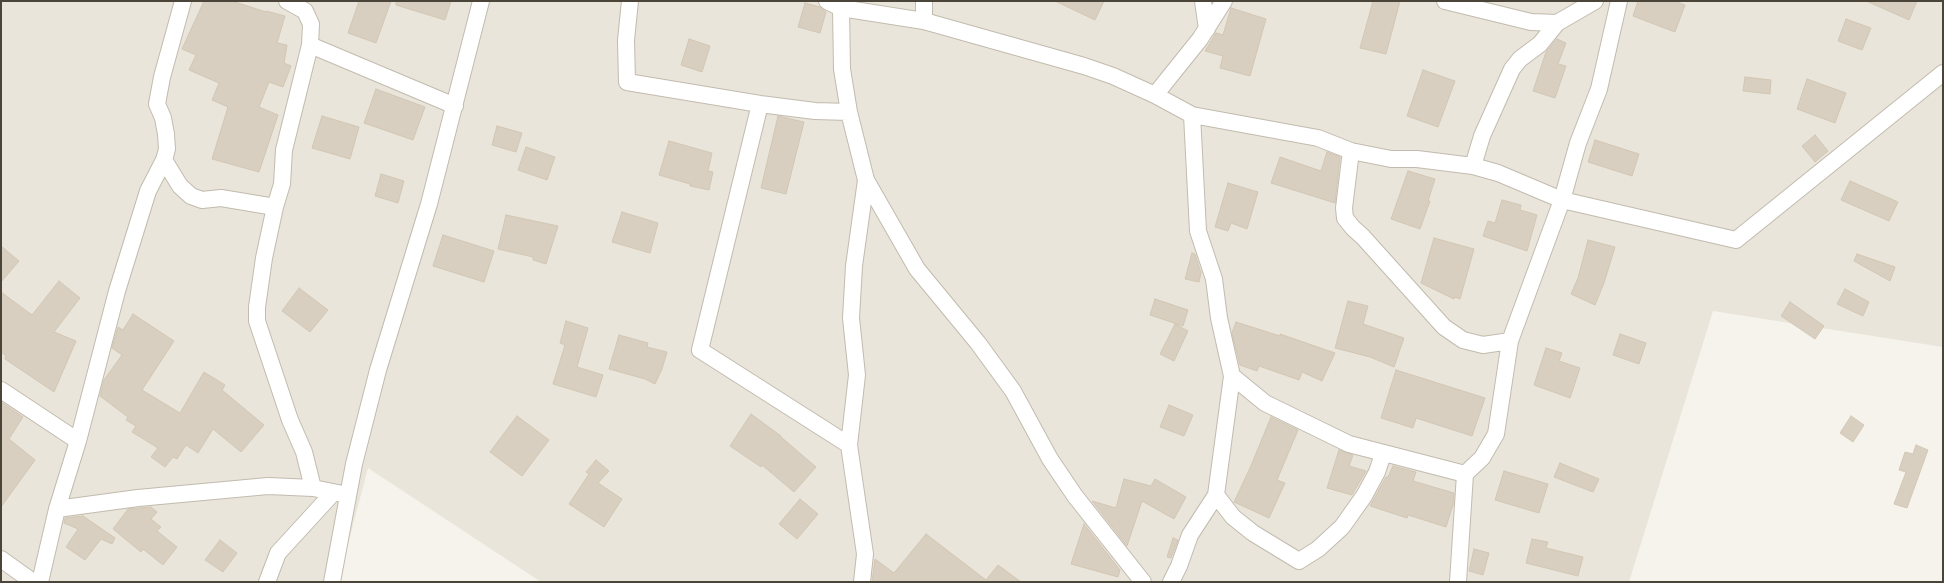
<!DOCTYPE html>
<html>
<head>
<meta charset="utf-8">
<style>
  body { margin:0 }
  #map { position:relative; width:1944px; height:583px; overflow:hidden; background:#f6f3ec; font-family:Roboto,sans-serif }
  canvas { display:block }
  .frame { position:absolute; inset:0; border:2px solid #4b4439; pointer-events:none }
</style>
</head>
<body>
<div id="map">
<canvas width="1944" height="583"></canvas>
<div class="frame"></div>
</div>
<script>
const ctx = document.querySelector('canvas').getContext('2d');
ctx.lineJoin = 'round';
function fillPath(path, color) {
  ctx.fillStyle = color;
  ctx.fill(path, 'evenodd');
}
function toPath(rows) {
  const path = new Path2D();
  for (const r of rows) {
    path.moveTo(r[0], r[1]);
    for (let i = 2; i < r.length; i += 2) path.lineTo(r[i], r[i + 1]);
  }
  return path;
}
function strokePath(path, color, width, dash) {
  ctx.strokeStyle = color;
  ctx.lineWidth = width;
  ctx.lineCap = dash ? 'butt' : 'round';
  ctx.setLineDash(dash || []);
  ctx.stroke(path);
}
fillPath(toPath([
  [1,1,1943,1,1943,347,1713,311,1629,582,541,582,368,468,338,582,1,582]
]), '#eae5da');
const building = toPath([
  [204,1,232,1,266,12,266,11,285,16,277,43,287,45,284,63,291,66,283,87,269,82,259,107,278,115,259,172,212,159,228,107,212,100,219,83,189,70,196,55,182,49,204,1],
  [359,1,391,1,376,43,348,33,359,1],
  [396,1,451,1,445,20,396,5,396,1],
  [1055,1,1104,1,1095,20,1055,1],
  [1373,1,1400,1,1386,54,1360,48,1373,1],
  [1638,1,1674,1,1685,5,1675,32,1633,16,1638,1],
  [1866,1,1917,1,1909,20,1866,1],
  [805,3,820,7,826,12,820,33,798,27,805,3],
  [1231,8,1266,19,1250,76,1220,68,1223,56,1205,51,1216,33,1223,35,1231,8],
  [1846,19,1871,28,1862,50,1838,41,1846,19],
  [689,39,710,46,702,72,681,65,689,39],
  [1557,39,1566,43,1558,64,1566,66,1555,98,1533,91,1546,52,1557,39],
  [1423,70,1455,81,1438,127,1407,116,1423,70],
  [1745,77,1771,80,1770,94,1743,91,1745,77],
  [1807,79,1846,93,1835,123,1797,109,1807,79],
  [376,89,425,107,413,140,364,123,376,89],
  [322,116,359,127,350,159,312,148,322,116],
  [778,116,804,122,786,194,761,188,778,116],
  [497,126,522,133,516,152,492,145,497,126],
  [1815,135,1828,151,1815,162,1802,146,1815,135],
  [1595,140,1639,154,1632,176,1588,162,1595,140],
  [669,141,712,153,708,171,713,172,709,190,690,186,690,184,659,175,669,141],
  [526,147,555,157,547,180,518,170,526,147],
  [1327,152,1340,157,1335,203,1271,183,1280,157,1321,171,1327,152],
  [1408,171,1435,179,1428,201,1430,201,1420,229,1391,219,1408,171],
  [381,174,404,181,398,203,375,196,381,174],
  [1850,181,1898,202,1889,221,1841,200,1850,181],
  [1228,183,1258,192,1247,229,1231,223,1228,231,1215,227,1228,183],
  [1502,200,1521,205,1520,210,1537,215,1527,251,1483,236,1488,221,1495,223,1502,200],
  [622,212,658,223,650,253,612,242,622,212],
  [506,215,558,226,546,264,533,260,533,257,498,249,506,215],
  [443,235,494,251,484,282,433,266,443,235],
  [1434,238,1474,249,1460,299,1455,297,1454,299,1421,283,1434,238],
  [1588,240,1615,247,1604,283,1595,305,1571,294,1578,278,1588,240],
  [1,246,19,261,1,282,1,246],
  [1192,253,1195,254,1201,273,1199,282,1185,279,1192,253],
  [1857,254,1895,267,1890,281,1854,261,1857,254],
  [59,281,80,298,54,332,76,341,54,392,5,359,6,356,1,352,1,292,32,315,59,281],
  [299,288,328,310,310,332,282,311,299,288],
  [1845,289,1869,302,1863,316,1837,304,1845,289],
  [1155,299,1188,310,1183,326,1150,315,1155,299],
  [1348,301,1368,306,1363,324,1404,338,1394,367,1370,357,1335,348,1348,301],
  [1790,302,1824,326,1815,339,1781,316,1790,302],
  [133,314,174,341,142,390,180,413,204,372,225,385,222,390,264,425,241,452,213,429,198,453,186,445,177,459,173,457,165,467,151,457,158,448,132,432,136,426,126,420,128,417,100,396,104,380,122,355,112,348,118,327,123,330,133,314],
  [566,321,588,328,577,367,603,375,596,397,553,384,565,345,560,343,566,321],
  [1236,322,1280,336,1280,334,1335,353,1322,381,1302,372,1299,380,1259,366,1257,371,1240,365,1232,333,1236,322],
  [1175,324,1188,331,1174,361,1160,354,1175,324],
  [1620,334,1646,343,1639,364,1613,355,1620,334],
  [619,335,648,343,647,347,667,352,662,369,655,384,645,379,609,369,619,335],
  [1546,348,1562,353,1559,361,1580,368,1570,398,1534,385,1546,348],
  [1396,370,1485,398,1472,436,1416,418,1413,428,1381,418,1396,370],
  [1,402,23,417,9,439,35,460,1,507,1,402],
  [1169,405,1193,415,1184,436,1160,427,1169,405],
  [751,414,781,436,781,437,816,467,794,492,762,465,761,467,730,446,751,414],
  [517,416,549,440,522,476,490,452,517,416],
  [1851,416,1864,425,1853,442,1840,433,1851,416],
  [1271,417,1298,430,1277,480,1285,483,1269,518,1234,502,1250,468,1271,417],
  [1916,445,1928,450,1907,508,1894,504,1906,472,1899,470,1905,452,1913,454,1916,445],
  [1339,450,1353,455,1349,466,1366,471,1352,495,1327,488,1339,450],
  [596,460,609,471,598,483,622,499,604,527,569,504,589,474,586,472,596,460],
  [1560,463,1599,479,1593,492,1554,477,1560,463],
  [1393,466,1416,472,1413,481,1454,493,1453,505,1446,527,1408,515,1407,518,1370,506,1386,477,1388,477,1393,466],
  [1504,471,1548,484,1539,513,1495,500,1504,471],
  [1124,479,1151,486,1155,479,1186,497,1174,519,1142,501,1127,546,1092,501,1116,508,1124,479],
  [800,499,818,514,797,539,779,524,800,499],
  [151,507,157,512,151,519,161,527,157,531,177,547,163,565,143,549,141,552,113,529,128,509,151,507],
  [83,516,115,538,112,544,101,539,85,560,66,547,78,529,64,523,65,518,83,516],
  [1084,524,1120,570,1118,577,1071,564,1084,524],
  [926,534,986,580,998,565,1021,582,872,582,875,559,894,573,926,534],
  [1173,538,1178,540,1171,558,1167,557,1173,538],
  [1532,539,1548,542,1546,548,1583,557,1578,576,1526,563,1532,539],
  [220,540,237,553,223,572,205,560,220,540],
  [1474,549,1489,553,1483,575,1469,571,1474,549]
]);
fillPath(building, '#d8cfc1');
strokePath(building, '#d3c7b4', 1);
const minor = toPath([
  [287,1,305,11,311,24,310,45,284,150,282,184,275,207,264,258,257,307,257,321,290,420,304,452,313,488],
  [630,1,626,40,627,82,760,104,815,111,849,112],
  [827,1,841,8,924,21,1084,66,1113,76,1155,95,1192,115,1318,138,1351,151,1391,159,1417,159,1473,166,1498,173,1562,200,1736,240,1943,73],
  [924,1,924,21],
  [1203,1,1207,29],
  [1445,1,1531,22,1557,23,1595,1],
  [841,8,842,69,849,112,866,180,854,266,851,318,857,375,849,445,865,554,862,582],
  [310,45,455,106],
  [1155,95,1200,39,1224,1],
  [760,104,700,350,849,445],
  [1351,151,1344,208,1345,218,1353,228,1363,237,1444,327,1463,340,1483,345,1510,341],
  [164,160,180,186,191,196,202,200,221,198,275,207],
  [1473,166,1482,136,1512,69,1520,59,1540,44,1557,23],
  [866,180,917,269,978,343,1013,391,1050,459,1075,496,1143,582],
  [1232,376,1265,403,1349,444,1465,474],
  [1,390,78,441],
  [1216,495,1233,517,1253,533,1299,561,1318,549,1342,527,1364,496,1377,472,1383,454],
  [57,509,138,498,268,486,313,488,348,495],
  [1,559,33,582],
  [40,582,57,509,78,441,117,291,148,191,164,160,167,149,166,134,163,118,157,104,162,77,183,1],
  [267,582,278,553,333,493],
  [332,582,354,464,378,370,429,204,481,1],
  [1171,582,1179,566,1190,535,1216,495,1232,376,1219,318,1214,279,1198,231,1192,115],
  [1458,582,1465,474,1482,458,1496,434,1510,341,1562,200,1578,143,1599,89,1619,1]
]);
strokePath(minor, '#c2bbae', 18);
strokePath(minor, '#fff', 16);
</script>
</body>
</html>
